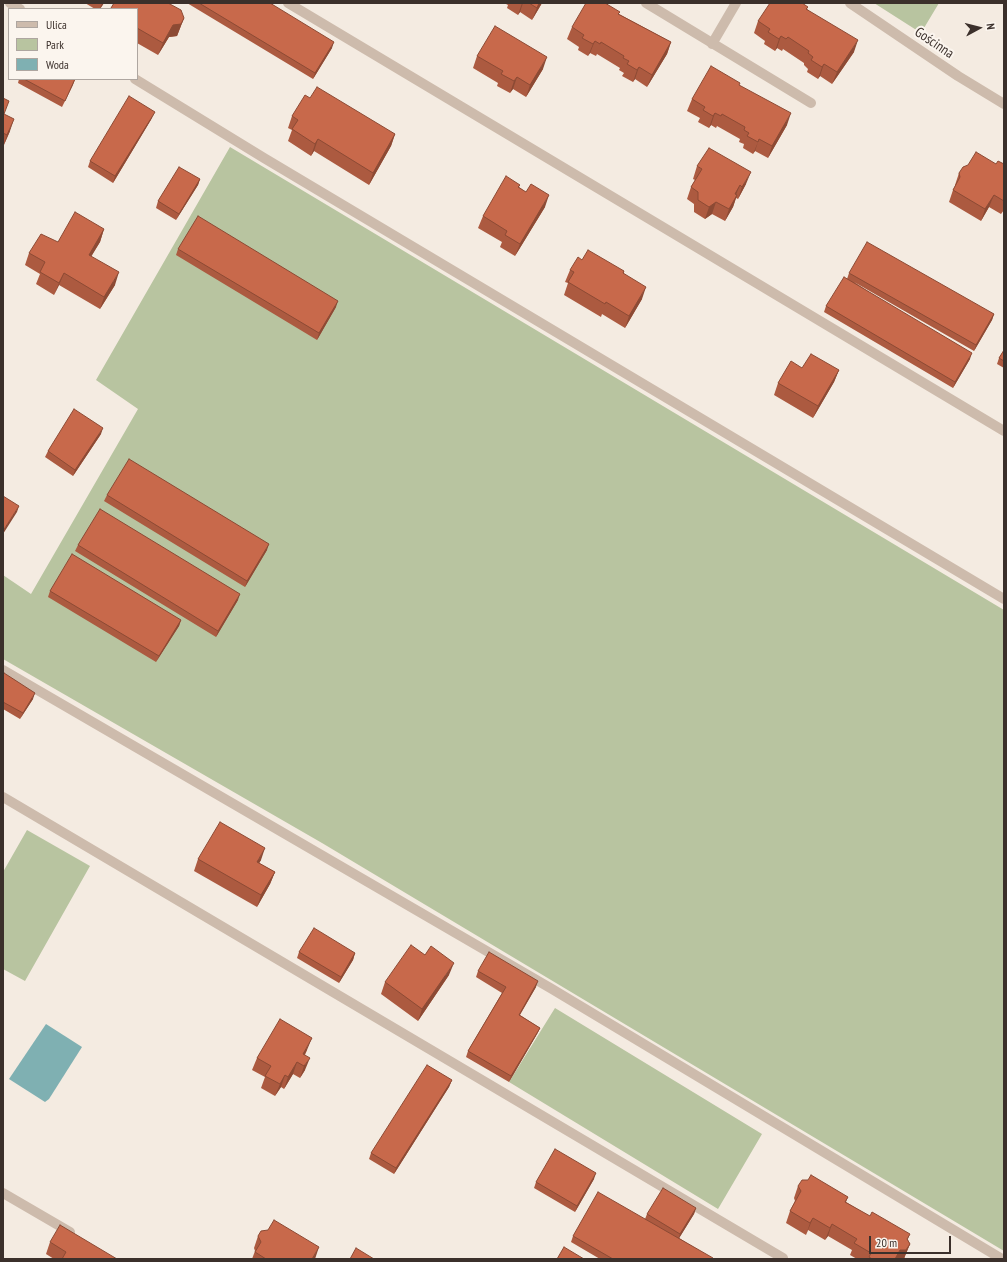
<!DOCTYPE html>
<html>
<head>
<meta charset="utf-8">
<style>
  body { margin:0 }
  #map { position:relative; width:1007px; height:1262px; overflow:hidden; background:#f4ebe1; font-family:"PT Sans Narrow",sans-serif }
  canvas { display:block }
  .frame { position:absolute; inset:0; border:4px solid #3b302b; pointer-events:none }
  .legend { position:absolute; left:8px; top:8px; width:130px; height:72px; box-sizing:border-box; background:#fbf5ee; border:1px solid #aea6a0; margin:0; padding:5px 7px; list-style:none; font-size:12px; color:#3b302b }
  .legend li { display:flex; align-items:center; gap:8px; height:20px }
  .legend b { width:20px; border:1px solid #aea6a0 }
  .north { position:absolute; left:959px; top:8px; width:40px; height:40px; -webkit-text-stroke:3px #fbf5ee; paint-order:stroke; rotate:83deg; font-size:11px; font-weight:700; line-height:16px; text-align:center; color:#3b302b }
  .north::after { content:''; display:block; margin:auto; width:14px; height:18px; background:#3b302b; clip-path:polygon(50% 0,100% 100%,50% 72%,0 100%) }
  .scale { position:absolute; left:869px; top:1236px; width:82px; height:18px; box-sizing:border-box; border:2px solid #3b302b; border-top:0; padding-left:5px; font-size:12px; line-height:14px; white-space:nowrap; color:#3b302b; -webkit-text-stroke:3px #fbf5ee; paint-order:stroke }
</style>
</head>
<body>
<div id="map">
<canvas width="1007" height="1262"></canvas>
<div class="frame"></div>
<ul class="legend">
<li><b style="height:5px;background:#cdbbac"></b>Ulica</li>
<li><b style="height:11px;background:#b8c4a0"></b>Park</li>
<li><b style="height:11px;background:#7fb0b2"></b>Woda</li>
</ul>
<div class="north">N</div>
<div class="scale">20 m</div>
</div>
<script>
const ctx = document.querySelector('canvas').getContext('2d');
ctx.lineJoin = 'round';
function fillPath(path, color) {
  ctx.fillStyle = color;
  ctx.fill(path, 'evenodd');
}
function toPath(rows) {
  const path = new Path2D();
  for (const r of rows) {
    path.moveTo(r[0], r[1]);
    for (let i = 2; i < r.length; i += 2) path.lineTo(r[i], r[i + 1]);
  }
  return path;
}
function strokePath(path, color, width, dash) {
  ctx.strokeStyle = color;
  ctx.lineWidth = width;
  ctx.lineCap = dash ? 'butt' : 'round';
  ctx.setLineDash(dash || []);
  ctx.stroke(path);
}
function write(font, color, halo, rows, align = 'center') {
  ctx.font = font + ' "PT Sans Narrow",sans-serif';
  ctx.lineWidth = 4;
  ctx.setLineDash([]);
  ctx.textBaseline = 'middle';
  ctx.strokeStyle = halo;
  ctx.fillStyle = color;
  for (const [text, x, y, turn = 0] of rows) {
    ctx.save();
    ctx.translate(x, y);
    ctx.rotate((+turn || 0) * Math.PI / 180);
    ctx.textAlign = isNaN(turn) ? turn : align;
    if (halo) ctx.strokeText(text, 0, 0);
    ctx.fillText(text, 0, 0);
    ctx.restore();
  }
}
fillPath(toPath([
  [874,3,939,3,921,33],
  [230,147,1004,610,1004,1251,322,843,3,659,3,575,31,594,138,409,96,380],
  [27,830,90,866,25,981,3,969,3,872],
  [555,1008,762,1134,718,1209,509,1082]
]), '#b8c4a0');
fillPath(toPath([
  [46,1024,82,1047,49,1099,45,1102,9,1079]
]), '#7fb0b2');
strokePath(toPath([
  [10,3,20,9],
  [288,3,1004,431],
  [646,3,811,103],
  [712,44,736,3],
  [135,79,264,158,1004,599],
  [3,670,552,989,1002,1259],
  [3,797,783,1258],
  [3,1193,70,1232]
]), '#cdbbac', 10);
strokePath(toPath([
  [850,3,958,76,1004,104]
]), '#cdbbac', 10);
fillPath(toPath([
  [85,3,104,3,100,9,95,9],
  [114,3,184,18,177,36,169,37,158,55,137,43,137,9,111,9],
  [187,3,270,3,332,48,313,79],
  [504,3,542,3,532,20,520,12,518,15,507,8,508,5],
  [808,7,807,9,854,52,832,84,820,76,818,79,807,72,808,69,804,65,804,63,783,49,782,51,777,48,775,51,764,44,765,41,754,33,758,21],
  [619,14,671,42,667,54,647,87,635,79,633,82,622,76,624,73,619,70,620,68,597,54,596,56,590,53,588,56,578,50,579,47,567,39,572,27],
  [477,56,543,69,526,97,513,89,510,93,497,86,498,83,473,68],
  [19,79,75,79,73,85,62,107,18,83],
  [739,85,787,125,768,158,755,151,753,154,743,148,744,144,739,142,740,139,717,126,716,128,711,125,709,128,698,122,700,118,687,111,692,99],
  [3,98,4,115,10,131,3,147],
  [310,98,395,134,391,146,369,185,314,151,311,156,288,141,292,130,288,128,292,116],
  [152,118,113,183,88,167,90,161],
  [996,164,1004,164,1004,210,1001,214,989,207,981,221,949,202,953,190,955,186,955,185,959,173],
  [697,166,746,184,738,199,736,198,733,207,725,221,712,214,705,219,694,212,694,204,687,199,691,187,695,180,693,179],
  [200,179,198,185,176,220,156,208,158,201],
  [520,185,519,187,545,207,515,256,500,247,502,242,478,228,483,216],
  [104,229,100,242,91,256,115,285,100,309,59,285,54,295,36,284,40,274,25,265,29,253,58,242],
  [178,249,336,307,317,340,176,255],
  [582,260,624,271,624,274,642,299,625,328,602,314,601,317,564,295,568,283,565,282,570,270],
  [849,273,994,314,992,320,974,351,854,282,970,359,953,388,824,312,826,306,847,279],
  [1004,350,1004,368,997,364,999,358],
  [802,368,839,370,834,382,813,418,774,395,778,383],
  [101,434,73,476,45,457,48,451],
  [107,495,267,550,245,587,104,501],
  [78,545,238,600,216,637,75,551],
  [50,591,181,620,179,626,156,662,48,597],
  [3,675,33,699,20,719,3,709],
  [198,859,261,860,259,863,275,872,270,884,257,907,194,871],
  [299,952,355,953,353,960,339,983,297,958],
  [478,971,536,987,520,1015,540,1028,537,1034,509,1082,466,1057,468,1051,502,993,476,977],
  [449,975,418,1021,381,994,385,982],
  [307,1050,305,1055,305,1070,300,1078,293,1074,284,1089,281,1087,275,1096,261,1088,265,1077,252,1070,257,1058],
  [452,1080,449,1087,394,1174,369,1159,371,1153],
  [594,1179,575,1212,534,1188,536,1182],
  [798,1186,848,1197,846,1202,908,1240,910,1244,905,1256,904,1259,857,1259,850,1255,852,1250,828,1236,825,1240,808,1230,806,1235,786,1223,790,1211,795,1201,794,1198],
  [696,1208,694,1214,679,1238,712,1259,600,1259,571,1242,573,1236,645,1219,647,1214],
  [268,1230,315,1259,252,1259,255,1251,254,1248,258,1236],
  [50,1242,117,1259,54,1259,46,1254]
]), '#ac5a40');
fillPath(toPath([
  [103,3,104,3,100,9,101,5],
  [522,3,523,3,520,12,518,15],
  [539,3,542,3,532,20,537,8],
  [184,18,177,36,169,37,158,55,163,43,173,25],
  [781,36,777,48,775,51,779,39],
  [858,40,854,52,832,84,837,72],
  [595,41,590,53,588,56,593,44],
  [334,42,332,48,313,79,315,73],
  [671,42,667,54,647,87,652,75],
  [547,57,543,69,526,97,530,85],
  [824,64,820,76,818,79,822,67],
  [639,67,635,79,633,82,637,70],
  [517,77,513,89,510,93,514,81],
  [155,112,152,118,113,183,115,176],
  [715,113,711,125,709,128,713,116],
  [791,113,787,125,768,158,772,146],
  [14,119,10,131,3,147,7,135],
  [395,134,391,146,369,185,373,173],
  [318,139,314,151,311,156,315,144],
  [759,139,755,151,753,154,758,142],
  [751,172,746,184,738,199,742,187],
  [200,179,198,185,176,220,179,214],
  [740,185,735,197,735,194],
  [549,195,545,207,515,256,520,244],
  [737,195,733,207,725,221,729,209],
  [994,195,989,207,981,221,985,209],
  [716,202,712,214,705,219,709,207],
  [104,229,100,242,85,267,89,255],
  [119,272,115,285,100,309,104,297],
  [64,273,59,285,54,295,59,283],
  [646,287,642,299,625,328,629,316],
  [338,301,336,307,317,340,319,333],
  [994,314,992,320,974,351,976,345],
  [972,353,970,359,953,388,955,382],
  [839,370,834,382,813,418,818,406],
  [103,428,101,434,73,476,75,470],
  [19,506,17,512,3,534,3,531],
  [269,544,267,550,245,587,247,581],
  [240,594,238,600,216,637,218,631],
  [181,620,179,626,156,662,159,656],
  [35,693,33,699,20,719,23,713],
  [265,848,261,860,253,874,257,862],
  [275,872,270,884,257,907,261,895],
  [355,953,353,960,339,983,341,977],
  [454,963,449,975,418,1021,422,1009],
  [538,981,536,987,516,1021,519,1015],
  [540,1028,537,1034,509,1082,511,1076],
  [312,1038,307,1050,299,1064,303,1054],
  [310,1058,305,1070,300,1078,304,1066],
  [297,1062,293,1074,284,1089,288,1077],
  [285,1075,281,1087,275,1096,280,1084],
  [452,1080,449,1087,394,1174,396,1168],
  [596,1173,594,1179,575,1212,577,1206],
  [696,1208,694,1214,678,1240,680,1234],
  [813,1218,808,1230,806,1235,810,1223],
  [832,1224,828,1236,825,1240,830,1228],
  [910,1234,905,1246,910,1244,905,1256,904,1259,895,1259],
  [319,1247,315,1259,312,1259]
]), '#8c4a34');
const building = toPath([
  [114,3,168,3,181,10,184,18,181,24,173,25,163,43,137,28,137,9,113,9,111,8,114,3],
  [199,3,270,3,334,42,315,73,199,3],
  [529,3,539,3,537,8,529,3],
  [586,3,605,3,620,12,618,14,671,42,652,75,639,67,637,70,627,64,629,61,623,58,624,56,601,42,600,44,595,41,593,44,582,38,584,35,572,27,586,3],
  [770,3,802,3,808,7,806,9,858,40,837,72,824,64,822,67,811,60,813,57,808,53,809,51,788,37,786,39,781,36,779,39,768,32,770,29,758,21,770,3],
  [495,26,547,57,530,85,517,77,514,81,501,74,503,71,477,56,495,26],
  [711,66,740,83,739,85,791,113,772,146,759,139,758,142,747,136,749,133,744,130,745,127,722,114,721,116,715,113,713,116,703,110,705,107,692,99,711,66],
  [24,79,75,79,65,101,24,79],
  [317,87,395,134,373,173,318,139,315,144,292,129,298,120,292,116,305,95,310,98,317,87],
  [129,96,155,112,115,176,90,161,129,96],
  [3,98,9,101,4,114,14,119,7,135,3,133,3,98],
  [709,148,751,172,742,187,740,185,735,194,737,195,729,209,716,202,709,207,698,200,698,192,691,187,702,169,697,166,709,148],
  [976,152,996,164,998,161,1004,164,1004,201,994,195,985,209,953,190,960,177,959,173,963,167,968,165,976,152],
  [179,167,200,179,179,214,158,201,179,167],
  [506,176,520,185,518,187,526,192,531,184,549,195,520,244,505,235,507,231,483,216,506,176],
  [75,212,104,229,89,255,119,272,104,297,64,273,59,283,40,272,45,262,29,253,41,234,58,242,75,212],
  [198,216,338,301,319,333,178,249,198,216],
  [867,242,994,314,976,345,849,273,867,242],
  [588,250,624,271,623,273,646,287,629,316,606,302,605,304,568,282,574,272,570,270,578,257,582,260,588,250],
  [844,277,972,353,955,382,826,306,844,277],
  [1004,350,1004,361,999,358,1004,350],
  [811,354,839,370,818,406,778,383,791,361,802,368,811,354],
  [74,409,103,428,75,470,48,451,74,409],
  [129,459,269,544,247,581,107,495,129,459],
  [3,496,19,506,3,531,3,496],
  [100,509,240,594,218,631,78,545,100,509],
  [72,554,181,620,159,656,50,591,72,554],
  [4,673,35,693,23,713,3,702,3,675,4,673],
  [220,822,265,848,257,862,275,872,261,895,198,859,220,822],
  [314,928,355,953,341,977,299,952,314,928],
  [411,945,425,955,431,946,454,963,422,1009,385,982,411,945],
  [489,952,538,981,519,1015,540,1028,511,1076,468,1051,506,987,478,971,489,952],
  [280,1019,312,1038,303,1054,310,1058,304,1066,297,1062,288,1077,285,1075,280,1084,265,1076,271,1066,257,1058,280,1019],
  [427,1065,452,1080,396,1168,371,1153,427,1065],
  [555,1149,596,1173,577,1206,536,1182,555,1149],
  [811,1175,848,1197,845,1202,870,1216,872,1212,910,1234,907,1239,910,1244,906,1250,900,1250,895,1259,872,1259,869,1257,871,1253,854,1243,857,1239,832,1224,830,1228,813,1218,810,1223,790,1211,801,1191,798,1186,802,1180,808,1180,811,1175],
  [663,1188,696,1208,680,1234,647,1214,663,1188],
  [598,1192,713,1258,712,1259,613,1259,573,1236,598,1192],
  [274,1220,319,1247,312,1259,266,1259,255,1252,261,1242,258,1236,261,1231,268,1230,274,1220],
  [60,1225,117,1259,62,1259,66,1252,50,1242,60,1225],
  [564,1247,584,1259,557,1259,564,1247],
  [356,1248,374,1259,350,1259,356,1248]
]);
fillPath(building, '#c8694b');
strokePath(building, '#8c4a34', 1);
write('14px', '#3b302b', '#fbf5ee', [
  ["Gościnna",934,43,34]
]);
</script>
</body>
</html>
